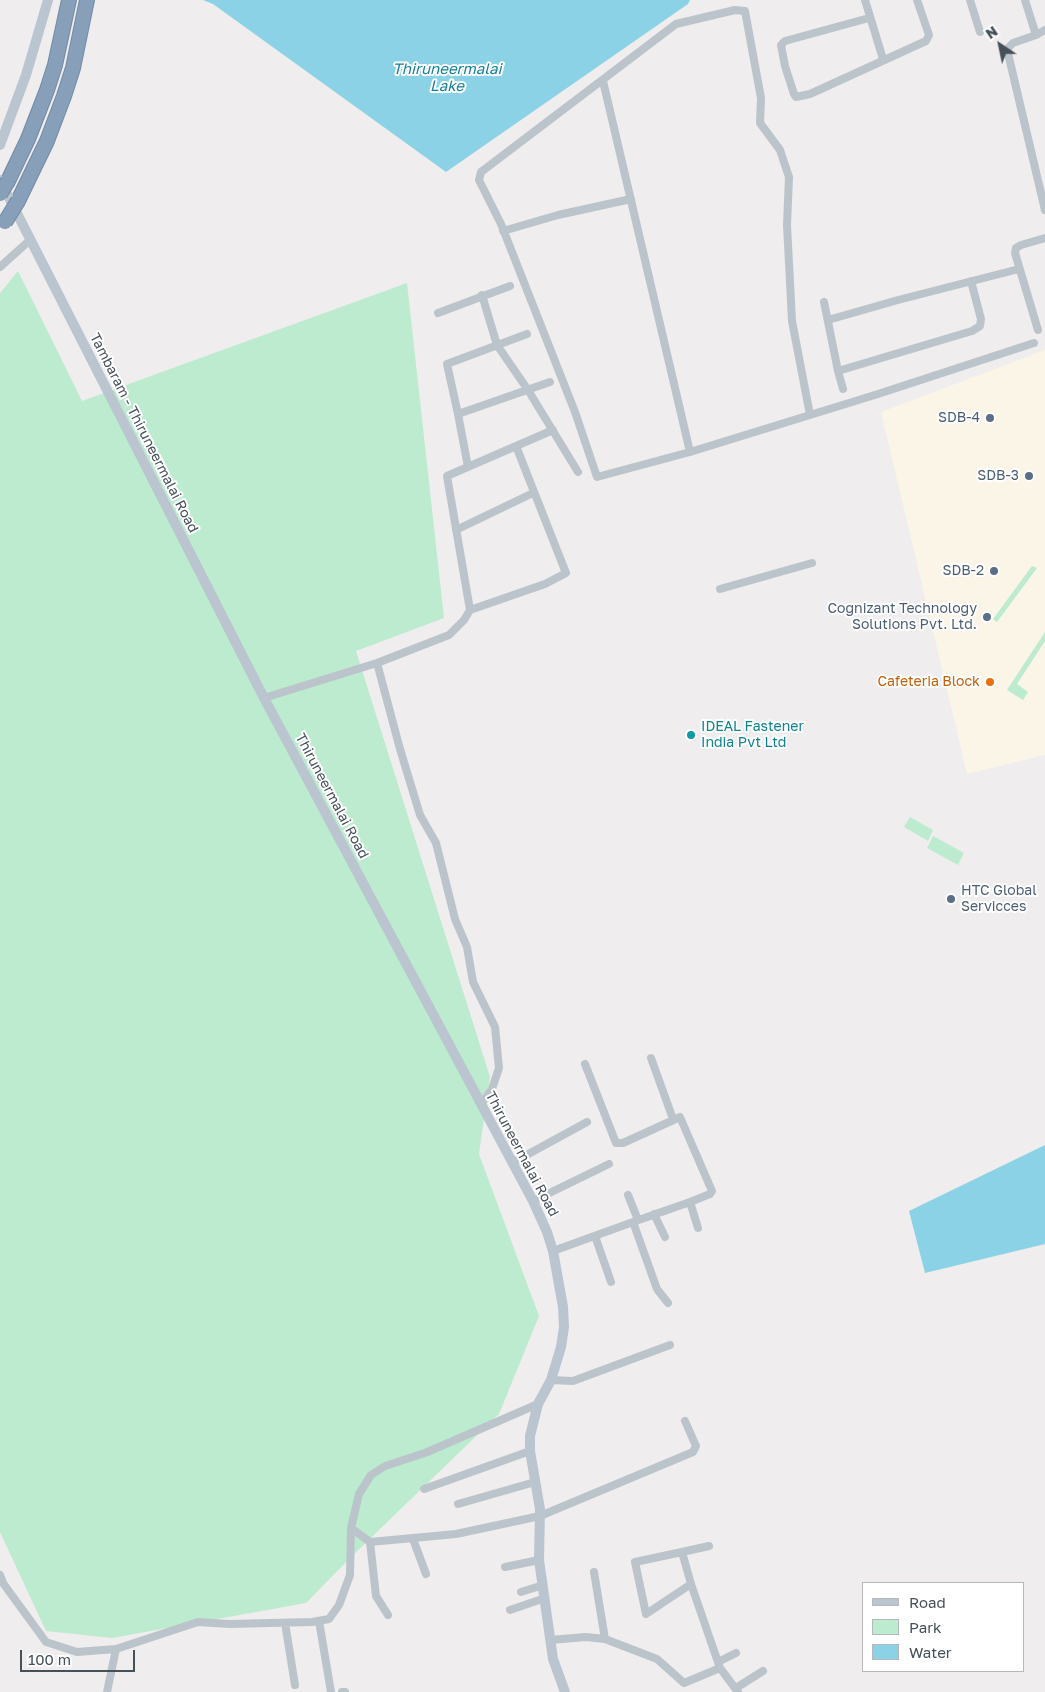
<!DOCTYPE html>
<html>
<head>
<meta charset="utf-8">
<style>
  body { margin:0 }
  #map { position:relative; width:1045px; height:1692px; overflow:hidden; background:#efeded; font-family:"Golos Text",sans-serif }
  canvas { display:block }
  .legend { position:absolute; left:862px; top:1582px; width:162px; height:90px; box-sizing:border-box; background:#fff; border:1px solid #b5b9bd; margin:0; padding:6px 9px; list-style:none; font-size:15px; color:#465059 }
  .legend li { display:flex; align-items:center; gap:10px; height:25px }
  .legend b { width:25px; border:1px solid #b5b9bd }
  .north { position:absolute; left:975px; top:20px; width:50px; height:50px; -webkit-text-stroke:4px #fff; paint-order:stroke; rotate:326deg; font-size:14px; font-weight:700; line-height:20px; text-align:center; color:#465059 }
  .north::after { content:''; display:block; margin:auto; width:18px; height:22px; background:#465059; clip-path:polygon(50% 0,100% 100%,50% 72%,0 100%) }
  .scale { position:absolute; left:20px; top:1650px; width:115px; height:22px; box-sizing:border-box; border:2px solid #465059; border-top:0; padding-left:6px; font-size:15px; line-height:18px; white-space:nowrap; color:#465059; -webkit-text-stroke:4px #fff; paint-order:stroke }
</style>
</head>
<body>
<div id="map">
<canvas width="1045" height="1692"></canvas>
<ul class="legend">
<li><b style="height:6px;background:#bbc5d0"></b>Road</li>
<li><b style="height:14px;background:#bdebcf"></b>Park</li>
<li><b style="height:14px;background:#8cd2e6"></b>Water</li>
</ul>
<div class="north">N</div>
<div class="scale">100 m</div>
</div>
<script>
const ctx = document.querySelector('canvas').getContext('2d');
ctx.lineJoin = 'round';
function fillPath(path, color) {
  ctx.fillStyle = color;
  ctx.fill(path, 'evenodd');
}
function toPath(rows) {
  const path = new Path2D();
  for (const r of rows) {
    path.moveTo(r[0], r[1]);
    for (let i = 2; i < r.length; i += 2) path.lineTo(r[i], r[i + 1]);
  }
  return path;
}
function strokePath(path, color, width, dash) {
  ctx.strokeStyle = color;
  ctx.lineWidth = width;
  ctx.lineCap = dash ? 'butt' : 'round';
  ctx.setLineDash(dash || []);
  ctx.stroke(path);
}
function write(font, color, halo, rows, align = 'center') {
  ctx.font = font + ' "Golos Text",sans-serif';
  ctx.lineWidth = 4;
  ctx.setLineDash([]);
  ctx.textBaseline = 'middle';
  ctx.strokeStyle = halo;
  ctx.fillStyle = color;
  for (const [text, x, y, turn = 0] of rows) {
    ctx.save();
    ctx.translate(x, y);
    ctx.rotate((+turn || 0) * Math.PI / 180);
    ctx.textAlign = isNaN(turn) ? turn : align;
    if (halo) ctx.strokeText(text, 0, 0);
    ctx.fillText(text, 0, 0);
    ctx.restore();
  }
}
fillPath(toPath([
  [1045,350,1045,755,967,774,881,412]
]), '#faf5e6');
fillPath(toPath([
  [18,271,82,401,407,283,444,618,356,651,490,1077,479,1154,539,1316,499,1414,351,1557,306,1603,112,1638,46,1631,0,1532,0,293],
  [1032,566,1037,568,997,622,993,619],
  [1045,632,1045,641,1017,684,1028,692,1023,700,1007,690],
  [910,817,933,830,928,841,904,827],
  [933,836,964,853,958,865,927,848]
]), '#bdebcf');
fillPath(toPath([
  [203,0,690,0,688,4,446,172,213,4],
  [1045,1145,1045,1244,925,1273,909,1211]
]), '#8cd2e6');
const highway = toPath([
  [8,181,28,139,47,90,55,65,69,0],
  [18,201,47,141,64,96,73,68,87,0]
]);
strokePath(highway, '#728aa5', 16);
strokePath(toPath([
  [865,0,883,59],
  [970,0,980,32],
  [1025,0,1036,35,1013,43,1007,49,1045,210],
  [869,18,785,41,781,45,785,66,794,94,796,97,810,94,926,41,929,35,917,0],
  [1036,35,1045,30],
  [603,81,690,452],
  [503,231,558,215,631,199],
  [0,267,30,240],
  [482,295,497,345,528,390,578,472],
  [824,302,838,371,972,331,980,326,981,319,971,281],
  [438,313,510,286],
  [828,320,898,300,1019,269],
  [1038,330,1015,253,1016,248,1021,245,1045,238],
  [838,371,843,389],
  [458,414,447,364,527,334],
  [810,415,792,321,787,225,789,177,780,150,760,123,761,98,745,11,735,10,676,24,481,172,479,180,501,224,575,412,597,477,690,452,810,415,878,394,1034,343],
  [468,467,458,414,550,382],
  [456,530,533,493],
  [720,589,812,563],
  [470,610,545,584,566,573,516,446],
  [377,663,400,749,420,815,436,843,455,919,467,947,473,982,495,1027,499,1068,492,1089,481,1104],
  [264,698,377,663,449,635,464,620,470,610,447,476,553,430],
  [651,1058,673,1119],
  [512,1163,587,1122],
  [628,1195,638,1220],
  [533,1201,609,1164],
  [690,1202,698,1228],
  [654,1214,665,1237],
  [633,1222,657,1289,668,1303],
  [595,1236,611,1282],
  [553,1251,633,1222,690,1202,710,1194,712,1191,680,1117,623,1143,616,1143,585,1064],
  [551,1380,573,1381,670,1345],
  [424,1489,530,1451],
  [458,1504,535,1482],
  [351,1528,370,1542,456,1534,540,1516,693,1452,696,1446,685,1421],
  [413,1539,426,1574],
  [370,1542,376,1596,388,1615],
  [682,1552,709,1546],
  [505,1567,539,1560],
  [594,1572,605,1639],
  [0,1575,3,1583,46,1642,77,1652,116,1649,107,1692],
  [691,1584,646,1614,635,1562,682,1552,691,1584,720,1668,738,1692],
  [521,1592,543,1585],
  [510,1610,545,1598],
  [319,1621,331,1692],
  [285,1623,295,1685],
  [550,1640,586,1637,605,1639,657,1659,684,1683,720,1668],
  [116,1649,198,1622,229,1624,312,1622,329,1619,339,1605,350,1575,351,1528,359,1494,371,1475,385,1466,425,1453,538,1404],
  [718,1662,736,1653],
  [736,1688,763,1671],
  [342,1692,345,1692]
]), '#bcc4cb', 8);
strokePath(toPath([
  [0,145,26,75,48,0],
  [0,180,264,698,533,1201,547,1232,553,1251,563,1307,564,1327,561,1347,551,1380,538,1404,530,1436,530,1451,540,1509,539,1560,553,1659,565,1692]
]), '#bbc5d0', 10);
strokePath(highway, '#879fb9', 14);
const highwayBridge = toPath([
  [0,194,8,181],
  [5,222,18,201]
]);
strokePath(highwayBridge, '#728aa5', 16, []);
strokePath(highwayBridge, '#879fb9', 14);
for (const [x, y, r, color] of [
  [990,418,5,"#5c6f8a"],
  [1029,476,5,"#5c6f8a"],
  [994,571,5,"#5c6f8a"],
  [987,617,5,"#5c6f8a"],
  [990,682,5,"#e8710a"],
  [691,735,5,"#0f9aa8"],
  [951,899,5,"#5c6f8a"]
]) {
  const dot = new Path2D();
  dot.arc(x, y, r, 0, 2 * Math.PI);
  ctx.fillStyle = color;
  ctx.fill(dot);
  strokePath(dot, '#fff', 2);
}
write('14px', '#4e5e75', '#fff', [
  ["SDB-4",980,418],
  ["SDB-3",1019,476],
  ["SDB-2",984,571],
  ["Cognizant Technology",977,609],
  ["Solutions Pvt. Ltd.",977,625],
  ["HTC Global",961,891,"left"],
  ["Servicces",961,907,"left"]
], 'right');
write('14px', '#465059', '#fff', [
  ["Tambaram - Thiruneermalai Road",144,433,63],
  ["Thiruneermalai Road",332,796,62],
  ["Thiruneermalai Road",522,1154,62]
]);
write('14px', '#c56008', '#fff', [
  ["Cafeteria Block",980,682]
], 'right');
write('14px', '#0d838f', '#fff', [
  ["IDEAL Fastener",701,727],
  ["India Pvt Ltd",701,743]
], 'left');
write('italic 15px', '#14809e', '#fff', [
  ["Thiruneermalai",447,69],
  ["Lake",447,86]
]);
</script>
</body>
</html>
